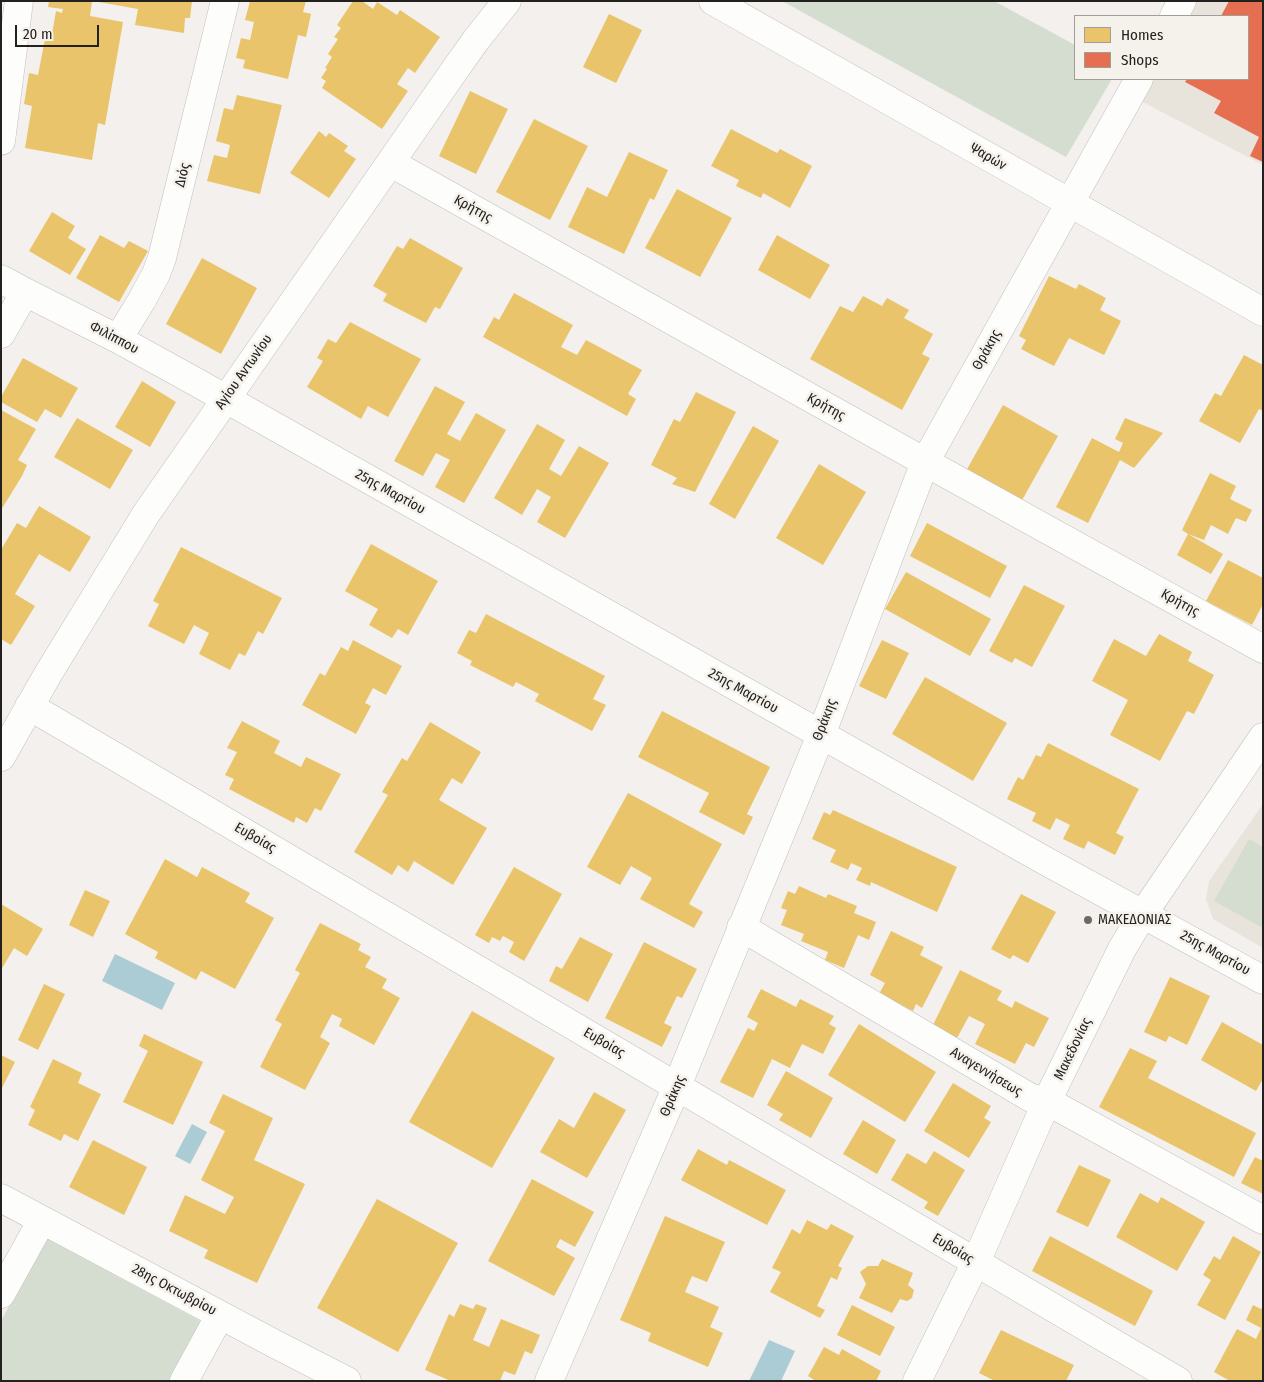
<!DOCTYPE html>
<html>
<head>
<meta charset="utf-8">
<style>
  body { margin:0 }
  #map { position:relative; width:1264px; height:1382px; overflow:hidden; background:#f3f0ed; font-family:"Fira Sans Condensed",sans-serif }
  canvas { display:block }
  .frame { position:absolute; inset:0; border:2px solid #23211f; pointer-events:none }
  .legend { position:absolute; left:1074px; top:15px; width:175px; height:65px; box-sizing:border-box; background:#f5f1eb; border:1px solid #a19e99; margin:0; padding:6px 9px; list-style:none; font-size:15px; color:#23211f }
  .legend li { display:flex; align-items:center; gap:10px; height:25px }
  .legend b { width:25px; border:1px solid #a19e99 }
  .scale { position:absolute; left:15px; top:25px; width:84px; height:22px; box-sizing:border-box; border:2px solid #23211f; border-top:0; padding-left:6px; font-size:15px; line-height:18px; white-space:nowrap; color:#23211f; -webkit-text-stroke:4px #f5f1eb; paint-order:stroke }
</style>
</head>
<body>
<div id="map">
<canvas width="1264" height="1382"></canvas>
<div class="frame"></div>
<ul class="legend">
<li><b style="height:14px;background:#e9c46a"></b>Homes</li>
<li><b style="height:14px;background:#e76f51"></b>Shops</li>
</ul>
<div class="scale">20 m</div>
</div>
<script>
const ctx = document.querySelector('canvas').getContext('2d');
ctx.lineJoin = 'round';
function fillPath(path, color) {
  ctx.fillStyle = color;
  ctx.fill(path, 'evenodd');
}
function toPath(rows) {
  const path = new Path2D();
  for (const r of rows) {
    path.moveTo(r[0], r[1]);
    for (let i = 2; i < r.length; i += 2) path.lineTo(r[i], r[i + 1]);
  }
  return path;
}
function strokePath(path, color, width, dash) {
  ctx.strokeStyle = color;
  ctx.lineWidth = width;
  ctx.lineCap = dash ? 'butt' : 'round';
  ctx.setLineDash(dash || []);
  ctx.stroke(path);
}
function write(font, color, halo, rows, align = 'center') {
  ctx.font = font + ' "Fira Sans Condensed",sans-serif';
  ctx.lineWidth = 5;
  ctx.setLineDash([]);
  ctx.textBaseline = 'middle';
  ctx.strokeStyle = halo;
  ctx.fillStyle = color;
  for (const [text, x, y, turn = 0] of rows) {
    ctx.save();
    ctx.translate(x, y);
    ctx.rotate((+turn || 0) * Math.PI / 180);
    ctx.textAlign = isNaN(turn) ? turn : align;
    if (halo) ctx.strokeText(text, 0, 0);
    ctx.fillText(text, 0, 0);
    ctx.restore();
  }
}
fillPath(toPath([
  [1181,1,1263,1,1263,165,1141,101,1153,79,1248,79,1248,16,1187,16],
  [1263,804,1263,948,1213,919,1206,899,1209,881]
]), '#e9e4db');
fillPath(toPath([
  [782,1,994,1,1075,45,1075,79,1112,79,1066,157],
  [1249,839,1263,847,1263,928,1214,901],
  [45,1238,202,1322,170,1381,1,1381,1,1321]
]), '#d5ddd0');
fillPath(toPath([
  [115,954,175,983,162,1010,102,981],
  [192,1124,207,1132,190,1164,175,1156],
  [769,1340,795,1351,781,1381,749,1381]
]), '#acccd5');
fillPath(toPath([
  [49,1,92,1,90,16,123,22,105,125,98,123,92,160,25,148,32,106,24,104,29,73,38,75,45,39,51,40,56,11,62,13,63,9,48,7],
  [100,1,192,1,190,18,185,18,184,33,135,25,138,9,99,2],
  [250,1,306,1,303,12,311,14,306,37,298,35,288,79,243,68,245,60,236,58,241,38,250,40,254,22,245,20],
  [353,1,362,1,373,9,377,2,397,15,400,10,440,37,415,73,408,68,397,84,408,91,382,129,322,88,326,81,321,78,327,69,325,68,332,57,328,54,338,39,334,37,341,28,337,25],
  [609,14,642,30,616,83,583,67],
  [470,91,508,109,476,174,439,156],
  [237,95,282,105,260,194,207,181,214,155,227,158,230,145,216,141,224,108,233,110],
  [534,119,588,146,550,220,496,192],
  [731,129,777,153,780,149,812,166,790,208,763,193,761,198,736,186,739,180,711,166],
  [319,131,326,137,329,133,348,146,344,151,356,159,329,198,290,173],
  [629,152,668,170,654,200,650,198,624,254,568,227,587,187,607,197],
  [677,189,732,218,700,277,645,248],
  [52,212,75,226,68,238,86,249,70,275,29,251],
  [100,235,124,248,129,241,148,251,119,302,76,278],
  [777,235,830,265,810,299,758,270],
  [410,238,463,268,440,309,435,307,426,323,383,301,387,294,373,286,397,246,403,249],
  [202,258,257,288,221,354,166,324],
  [1049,276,1076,289,1079,284,1106,298,1100,310,1121,321,1104,355,1069,338,1054,366,1021,349,1026,340,1019,336],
  [514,293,573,325,561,347,577,355,586,340,642,370,628,394,636,399,627,416,483,337,494,317,499,320],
  [863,296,882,306,887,298,909,310,904,318,933,334,922,354,930,358,902,410,810,359,840,306,853,312],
  [350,322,421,359,388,417,368,406,361,419,307,387,323,361,317,358,328,339,336,343],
  [1244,355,1263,365,1263,411,1259,409,1240,443,1199,421,1215,393,1221,396],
  [23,358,78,388,61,418,45,409,37,422,1,402,1,397],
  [142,381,176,402,150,447,115,427],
  [435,386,465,402,447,434,460,441,476,413,506,430,464,503,435,487,450,460,436,453,423,476,394,461],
  [696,392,736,412,695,492,672,484,677,478,651,465,674,419,680,422],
  [1003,405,1058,436,1021,502,966,471],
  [1,410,36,429,18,460,27,465,22,476,1,510],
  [77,418,133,450,110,489,54,457],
  [1125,418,1163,433,1134,468,1120,460,1088,523,1056,507,1092,438,1119,452,1123,443,1115,439],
  [537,424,565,440,549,469,561,476,579,446,609,463,565,538,537,522,551,497,537,489,522,515,494,498],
  [753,426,779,441,735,519,709,504],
  [819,464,866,492,823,565,776,538],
  [1210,473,1236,486,1230,499,1252,510,1246,522,1236,518,1228,534,1211,525,1204,540,1188,534,1182,530],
  [39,506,91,537,70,572,39,554,15,594,35,606,11,645,1,639,1,548,2,548,17,523,26,528],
  [927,523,1007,566,990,598,910,556],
  [1188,534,1223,554,1211,574,1177,555],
  [371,544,438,581,408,635,398,629,392,638,369,625,378,609,345,591],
  [181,547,282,598,263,634,258,631,245,656,239,653,230,670,199,654,209,633,194,625,184,644,148,626,159,604,153,601],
  [1228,560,1263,578,1263,604,1252,625,1206,601],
  [906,572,991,619,970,656,885,609],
  [1024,585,1065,606,1032,667,1015,658,1012,663,989,651],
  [486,614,605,676,593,699,606,705,592,731,535,701,539,694,516,682,513,687,470,665,472,661,457,653,469,630,476,633],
  [1159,634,1192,652,1188,661,1214,675,1194,714,1187,711,1160,761,1110,735,1128,700,1092,681,1114,639,1146,656],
  [353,640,402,666,386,695,373,688,365,703,371,706,356,734,302,705,320,673,325,676,341,647,348,651],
  [882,640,909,653,886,699,859,686],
  [925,677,1007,723,973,781,892,734],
  [662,711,770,767,747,814,753,817,744,835,699,812,709,793,638,757],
  [242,721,280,741,274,753,301,767,306,757,341,774,321,811,315,808,307,823,296,817,294,823,229,789,234,779,225,775,237,752,227,748],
  [430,722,481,752,462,784,452,778,439,800,487,828,453,885,414,861,408,872,398,865,392,875,354,852,388,795,382,792,402,758,407,761],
  [1048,743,1139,789,1116,833,1124,837,1115,855,1088,841,1084,849,1063,839,1070,825,1056,818,1050,830,1032,821,1036,813,1007,799,1018,777,1023,780,1036,755,1041,757],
  [628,793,722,844,689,904,703,912,694,928,640,899,652,878,631,866,620,885,587,867],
  [833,810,957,867,937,912,871,882,870,886,856,880,862,868,851,863,848,870,830,862,836,850,812,839,824,812,830,815],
  [165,859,197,877,202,867,250,893,245,902,274,918,235,989,201,971,196,980,155,958,158,952,125,934],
  [514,867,562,894,524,961,509,952,514,942,503,936,500,941,492,937,489,943,475,935],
  [799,886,826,898,828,894,857,906,854,913,876,922,869,940,858,935,844,968,825,960,828,952,801,941,804,934,781,925,787,910,781,908,788,891,795,894],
  [85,890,110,901,93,937,69,925],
  [1021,894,1056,912,1028,963,1013,955,1010,959,991,949],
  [1,904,43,929,27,956,14,948,1,970],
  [320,923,361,944,358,950,371,957,365,967,387,979,382,988,400,998,374,1045,339,1026,342,1019,332,1014,320,1037,330,1043,305,1090,260,1067,282,1024,275,1020,300,973,295,970],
  [891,931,924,947,920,955,943,967,922,1008,916,1004,913,1011,879,994,885,983,870,975],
  [580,937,613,954,588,1002,549,981,556,966,562,969],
  [644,942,697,969,682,998,677,996,664,1023,672,1027,662,1047,605,1018],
  [960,970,1002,991,997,1000,1012,1008,1015,1001,1049,1018,1034,1047,1026,1043,1015,1064,975,1044,985,1024,969,1016,957,1038,933,1025],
  [1170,977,1210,996,1187,1045,1169,1036,1166,1042,1144,1032],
  [44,984,65,994,38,1050,18,1040],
  [761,989,796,1007,800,999,834,1016,829,1024,836,1028,823,1054,802,1044,790,1068,772,1059,753,1098,720,1082,748,1028,754,1031,758,1023,747,1017],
  [472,1011,555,1058,492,1168,409,1122],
  [1222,1022,1263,1045,1263,1079,1256,1091,1201,1060],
  [859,1024,936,1072,905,1122,828,1075],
  [144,1034,203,1062,173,1125,123,1102,148,1051,139,1046],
  [1130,1048,1157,1061,1148,1078,1256,1133,1234,1177,1099,1107],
  [1,1055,15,1062,1,1090],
  [53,1059,82,1073,78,1083,101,1094,78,1141,64,1134,61,1141,28,1125,35,1110,30,1107],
  [786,1071,833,1098,811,1138,779,1120,783,1114,767,1105],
  [953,1083,991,1106,984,1118,991,1122,969,1158,924,1131],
  [594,1092,626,1110,587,1178,540,1152,559,1119,574,1128],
  [223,1094,273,1118,254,1160,305,1184,257,1283,204,1258,208,1250,169,1231,185,1195,225,1214,234,1197,201,1180,225,1131,209,1123],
  [863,1120,896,1140,877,1174,843,1154],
  [93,1140,147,1167,124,1215,69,1187],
  [698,1149,727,1165,729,1160,786,1190,767,1225,681,1180],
  [934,1151,965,1170,938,1216,924,1208,928,1202,891,1180,907,1153,926,1164],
  [1255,1157,1263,1161,1263,1194,1241,1183],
  [1079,1165,1111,1180,1088,1227,1056,1212],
  [532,1179,594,1212,575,1247,560,1239,556,1247,575,1258,554,1296,488,1261],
  [1140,1193,1158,1203,1161,1197,1205,1222,1177,1271,1116,1237],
  [377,1199,458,1243,398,1352,317,1308],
  [665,1216,725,1242,707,1282,692,1276,685,1292,719,1307,710,1327,723,1333,708,1367,648,1341,651,1333,620,1320],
  [807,1220,827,1230,831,1224,854,1236,838,1266,842,1268,837,1280,831,1277,817,1306,825,1310,820,1318,770,1292,781,1272,772,1268,792,1229,800,1234],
  [1050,1236,1153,1291,1135,1326,1032,1271],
  [1233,1236,1261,1252,1225,1320,1197,1305,1211,1280,1203,1275,1214,1256,1220,1260],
  [882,1259,913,1273,908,1285,914,1290,912,1298,907,1301,900,1299,892,1313,859,1298,866,1284,860,1272,868,1266,878,1266],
  [460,1304,473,1309,476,1304,487,1308,473,1340,489,1347,501,1319,540,1335,532,1354,525,1351,515,1375,504,1371,500,1381,451,1381,425,1370,449,1314,454,1317],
  [852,1305,895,1327,880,1356,837,1335],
  [1253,1305,1261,1309,1263,1306,1263,1381,1230,1381,1214,1372,1237,1329,1256,1339,1261,1328,1246,1320],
  [1001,1330,1074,1365,1066,1381,995,1381,979,1373],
  [824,1347,839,1355,842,1349,881,1371,876,1381,816,1381,808,1376]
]), '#e9c46a');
fillPath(toPath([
  [1229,1,1263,1,1263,162,1250,156,1259,137,1214,113,1221,101,1185,82,1187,79,1248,79,1248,16,1221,16]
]), '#e76f51');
const minor = toPath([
  [713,1,1263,312],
  [1174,16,1182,1],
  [1,141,19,1],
  [391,163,925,462,1263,649],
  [1,279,25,292,118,339,196,382,1042,859,1263,980],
  [1,334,25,292],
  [118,339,142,300,156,274,162,258,225,1],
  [29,706,1178,1381],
  [1,757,48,674,146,514,454,71,476,40,507,1],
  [741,927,1031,1098,1047,1101,1263,1220],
  [1,1198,273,1343,347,1381],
  [1,1294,42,1220],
  [184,1381,220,1315],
  [549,1381,677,1086,821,735,925,462,1139,79],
  [917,1381,976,1262,1047,1101,1122,949,1143,914,1263,737]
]);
strokePath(minor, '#c2c0bd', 29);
strokePath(minor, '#fdfdfc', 28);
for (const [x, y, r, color] of [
  [1088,920,5,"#6c6967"]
]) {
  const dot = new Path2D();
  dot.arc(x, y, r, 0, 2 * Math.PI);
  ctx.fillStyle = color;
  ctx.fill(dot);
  strokePath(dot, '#f5f1eb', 2);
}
write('14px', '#23211f', '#f5f1eb', [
  ["Ψαρών",988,157,30],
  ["Διός",183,175,-76],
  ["Κρήτης",473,209,29],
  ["Φιλίππου",114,338,28],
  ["Θράκης",987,350,-61],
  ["Αγίου Αντωνίου",244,372,-55],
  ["Κρήτης",826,407,29],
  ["25ης Μαρτίου",390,492,29],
  ["Κρήτης",1180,603,29],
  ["25ης Μαρτίου",743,691,29],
  ["Θράκης",825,720,-69],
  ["Ευβοίας",255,838,30],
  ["25ης Μαρτίου",1215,953,29],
  ["Ευβοίας",604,1043,30],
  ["Μακεδονίας",1073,1049,-64],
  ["Αναγεννήσεως",986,1072,31],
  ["Θράκης",673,1096,-67],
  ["Ευβοίας",953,1249,31],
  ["28ης Οκτωβρίου",174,1290,28]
]);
write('14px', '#23211f', '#f5f1eb', [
  ["ΜΑΚΕΔΟΝΙΑΣ",1098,920]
], 'left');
</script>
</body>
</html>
